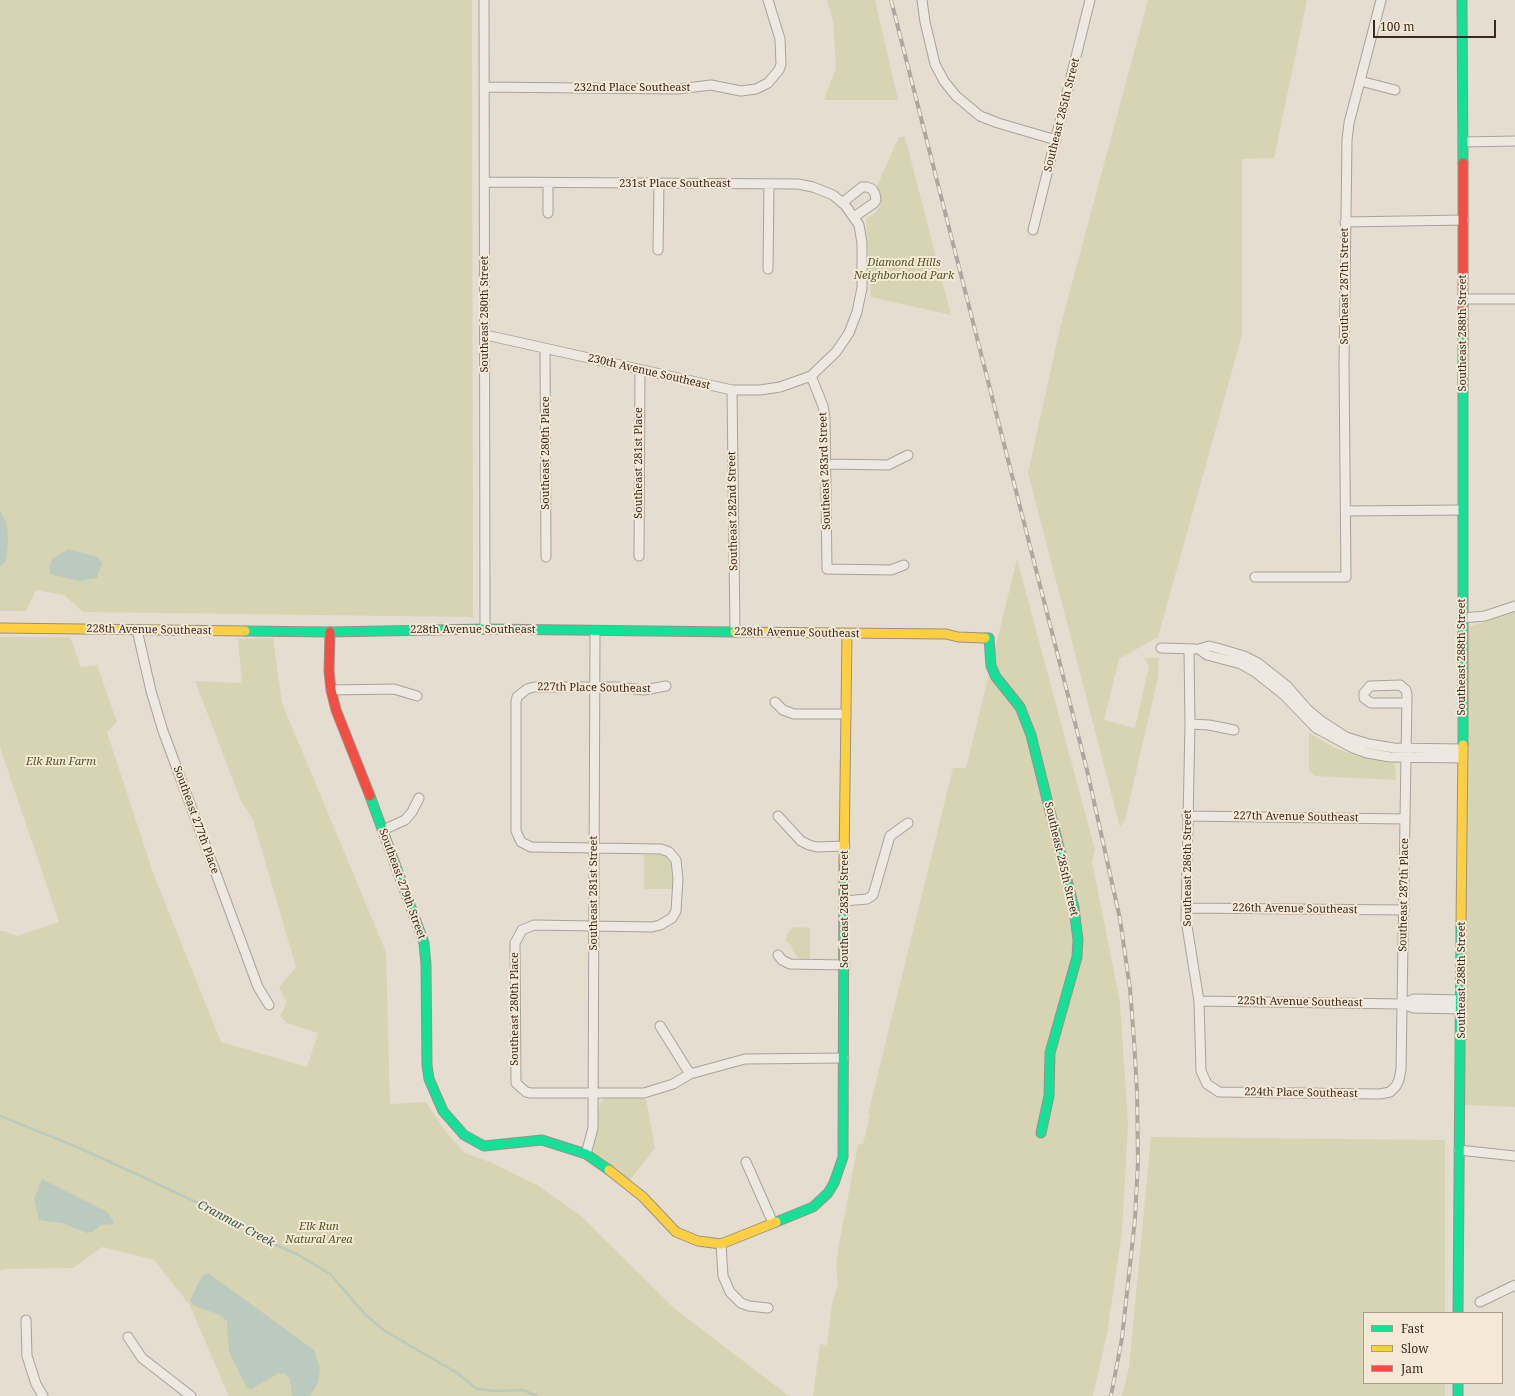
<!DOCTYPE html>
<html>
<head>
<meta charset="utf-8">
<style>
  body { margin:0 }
  #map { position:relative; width:1515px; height:1396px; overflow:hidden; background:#e5ddd0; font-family:"Noto Serif",serif }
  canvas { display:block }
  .legend { position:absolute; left:1363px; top:1312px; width:140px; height:72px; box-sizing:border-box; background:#f5e9d6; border:1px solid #aa9c8d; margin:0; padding:5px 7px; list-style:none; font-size:12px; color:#3a2920 }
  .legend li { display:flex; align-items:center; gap:8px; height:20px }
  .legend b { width:20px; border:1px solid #aa9c8d }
  .scale { position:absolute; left:1373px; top:20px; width:123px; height:18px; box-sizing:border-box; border:2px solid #3a2920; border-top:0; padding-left:5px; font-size:12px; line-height:14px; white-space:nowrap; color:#3a2920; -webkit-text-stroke:3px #f5e9d6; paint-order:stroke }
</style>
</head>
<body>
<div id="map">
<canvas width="1515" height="1396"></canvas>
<ul class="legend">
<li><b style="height:5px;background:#16e098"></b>Fast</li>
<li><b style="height:5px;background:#ffcf43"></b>Slow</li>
<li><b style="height:5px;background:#f24e42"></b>Jam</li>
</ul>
<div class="scale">100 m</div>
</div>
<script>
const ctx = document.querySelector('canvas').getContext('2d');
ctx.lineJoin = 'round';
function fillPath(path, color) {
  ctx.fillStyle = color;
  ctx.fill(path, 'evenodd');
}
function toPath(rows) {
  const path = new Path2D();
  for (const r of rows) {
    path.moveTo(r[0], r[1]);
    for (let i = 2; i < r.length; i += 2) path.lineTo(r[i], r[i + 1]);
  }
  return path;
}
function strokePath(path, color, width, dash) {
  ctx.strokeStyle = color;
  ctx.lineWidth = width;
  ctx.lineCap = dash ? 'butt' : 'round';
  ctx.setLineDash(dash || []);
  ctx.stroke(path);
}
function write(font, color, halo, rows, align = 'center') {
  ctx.font = font + ' "Noto Serif",serif';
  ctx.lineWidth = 4;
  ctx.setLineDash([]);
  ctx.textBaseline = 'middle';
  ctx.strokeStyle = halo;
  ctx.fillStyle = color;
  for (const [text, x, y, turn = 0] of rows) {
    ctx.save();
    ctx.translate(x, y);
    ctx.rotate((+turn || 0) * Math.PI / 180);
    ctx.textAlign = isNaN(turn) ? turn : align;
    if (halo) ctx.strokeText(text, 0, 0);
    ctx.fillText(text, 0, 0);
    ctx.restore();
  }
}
fillPath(toPath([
  [0,0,472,0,473,617,83,612,64,595,36,590,26,611,0,611],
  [827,0,875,0,898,100,824,100,836,68,833,21],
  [1148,0,1307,0,1274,158,1242,159,1242,335,1158,637,1119,659,1104,720,1135,728,1149,666,1144,658,1159,658,1158,677,1125,820,1120,827,1028,473,1060,328],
  [899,137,905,137,951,315,871,297,866,219,875,213,880,206,881,198,877,186],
  [1017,559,1095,850,1092,862,1120,1002,1128,1125,1122,1232,1107,1334,1093,1396,813,1396,820,1344,827,1345,832,1303,838,1285,836,1266,838,1250,858,1144,863,1144,870,1115,868,1114,953,768,966,768],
  [1515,612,1515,1107,1464,1105,1469,627],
  [0,637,70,637,81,667,97,665,117,722,107,732,153,873,221,1042,307,1067,318,1033,287,1023,280,1016,284,1009,286,1001,279,987,296,967,253,820,241,801,195,681,242,683,238,639,273,638,282,703,386,952,390,1104,426,1102,445,1131,465,1153,490,1162,537,1185,580,1215,675,1309,789,1396,229,1396,189,1304,154,1260,102,1247,73,1268,4,1269,0,1271,0,931,4,931,17,936,59,922,0,747],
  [1309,733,1335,748,1361,757,1392,763,1395,765,1396,780,1315,776,1309,770],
  [644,855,663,855,670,859,673,867,674,889,644,889],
  [794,927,810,928,810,959,800,958,796,956,790,944,785,940,789,931],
  [630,1097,646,1099,655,1148,630,1180,593,1153,593,1148,600,1103,604,1099,609,1098],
  [1151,1137,1445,1140,1445,1313,1364,1313,1364,1383,1445,1383,1445,1396,1122,1396,1129,1367]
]), '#d7d4b3');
fillPath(toPath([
  [0,510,7,525,8,544,6,561,0,566],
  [69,549,97,557,102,563,97,578,79,581,50,574,50,565,52,559],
  [42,1179,107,1212,113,1220,113,1224,101,1225,92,1232,87,1233,62,1223,39,1220,34,1199],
  [208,1273,314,1350,320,1368,318,1383,310,1396,292,1396,290,1379,285,1374,279,1373,252,1389,247,1388,229,1352,227,1321,220,1315,193,1305,190,1300,202,1276]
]), '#bacabe');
strokePath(toPath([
  [0,1116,77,1147,130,1171,232,1219,260,1238,297,1254,330,1274,366,1315,385,1331,457,1373,477,1389,495,1391,523,1390,537,1396]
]), '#bacabe', 2.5);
const street = toPath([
  [484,0,485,629],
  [922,0,925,22,935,64,944,81,956,96,980,116,998,123,1056,140],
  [1360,81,1395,90],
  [484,87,678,89,711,85,741,91,756,89,768,83,779,70,781,64,780,39,768,0],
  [1463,142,1515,141],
  [485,182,798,184,813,187,833,195,845,205,859,225,862,243,862,288,857,312,849,333,836,352,811,376,780,387,760,390,732,390,486,335],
  [548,183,548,213],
  [842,203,862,187,867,187,872,189,875,194,876,200,874,203,854,217],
  [1345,222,1464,220],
  [1033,230,1090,0],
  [658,250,659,183],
  [768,269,769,184],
  [1463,299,1515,299],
  [545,349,546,557],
  [811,376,823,406,825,418,827,569,891,570,904,565],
  [732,390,735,632],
  [826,464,888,465,908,455],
  [1346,511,1462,510],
  [639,556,640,370],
  [1255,577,1346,577,1344,364,1347,140,1349,123,1381,0],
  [1462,618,1485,616,1515,606],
  [137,630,151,691,163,731,258,987,269,1005],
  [1161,648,1195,649],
  [1189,649,1190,724,1186,920,1199,1001,1201,1071,1207,1084,1219,1092,1380,1094,1390,1092,1396,1086,1399,1080,1401,1069,1407,694,1406,690,1400,685,1370,686,1364,693,1364,698,1371,703,1406,703],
  [666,686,644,690,618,687,534,687,527,689,517,697,516,702,516,831,521,842,531,847,661,849,669,852,676,860,678,879,676,911,672,918,660,925,652,927,534,925,522,930,515,943,516,1083,526,1092,531,1093,644,1093,673,1084,690,1074,745,1059,844,1058],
  [331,690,394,689,417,696],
  [775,702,783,710,794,714,846,714],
  [1190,724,1209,725,1234,730],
  [1463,749,1394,748,1369,744,1346,737,1320,720,1308,710,1287,686,1258,663,1244,656,1217,648,1209,646,1199,649,1207,655,1241,664,1255,672,1284,695,1316,728,1353,748,1367,753,1390,757,1463,758],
  [778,816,801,841,809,845,817,847,845,846],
  [1187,816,1405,819],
  [383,830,405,820,412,812,419,798],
  [844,901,867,899,873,895,890,836,908,823],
  [1186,908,1404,910],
  [778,955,782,960,790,964,845,965],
  [1462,1000,1414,999,1402,1004,1414,1008,1462,1009],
  [1199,1001,1402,1004],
  [660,1026,690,1074],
  [1459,1150,1515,1156],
  [586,1154,593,1128,595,631],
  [746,1162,773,1223],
  [721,1244,723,1276,730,1292,741,1303,749,1306,768,1308],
  [1480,1302,1515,1285],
  [26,1320,27,1356,36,1384,43,1396],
  [128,1337,142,1358,191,1396]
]);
const fast = toPath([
  [1462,0,1463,163],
  [245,631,330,632,485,629,735,632],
  [985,638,989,638,991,666,996,677,1020,707,1031,735,1074,908,1078,940,1077,957,1050,1053,1049,1096,1041,1133],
  [1463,745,1463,332],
  [370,796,424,943,426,965,427,1065,429,1079,443,1111,464,1135,484,1146,542,1140,586,1154,609,1170],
  [776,1222,813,1207,828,1193,834,1183,843,1157,844,862],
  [1458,1313,1461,925],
  [1458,1383,1458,1396]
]);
const slow = toPath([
  [0,628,245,631],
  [735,632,946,634,958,637,985,638],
  [844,862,847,634],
  [1461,925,1463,745],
  [609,1170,643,1197,676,1232,698,1241,721,1244,776,1222]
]);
const jam = toPath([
  [1463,332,1463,163],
  [330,632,329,671,331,690,336,710,370,796]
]);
strokePath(street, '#aaa298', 11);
strokePath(fast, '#9a9188', 11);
strokePath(slow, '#9a9188', 11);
strokePath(jam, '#9a9188', 11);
strokePath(street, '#ede8e1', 9);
strokePath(fast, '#16e098', 9);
strokePath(slow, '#ffcf43', 9);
strokePath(jam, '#f24e42', 9);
const rail = toPath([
  [891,0,1087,770,1120,919,1130,989,1134,1040,1137,1092,1138,1161,1135,1219,1122,1338,1111,1396]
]);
strokePath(rail, '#ada7a1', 4);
strokePath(rail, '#f5e9d6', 2.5, [8]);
write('11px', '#3a2920', '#f5e9d6', [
  ["232nd Place Southeast",632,88],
  ["Southeast 285th Street",1062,115,-76],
  ["231st Place Southeast",675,184],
  ["Southeast 287th Street",1345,286,-90],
  ["Southeast 280th Street",485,314,-90],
  ["Southeast 288th Street",1463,333,-90],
  ["230th Avenue Southeast",649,372,13],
  ["Southeast 280th Place",546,453,-90],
  ["Southeast 281st Place",639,463,-90],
  ["Southeast 283rd Street",825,471,-92],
  ["Southeast 282nd Street",733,511,-91],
  ["228th Avenue Southeast",149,630,1],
  ["228th Avenue Southeast",473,630],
  ["228th Avenue Southeast",797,633,1],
  ["Southeast 288th Street",1462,657,-90],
  ["227th Place Southeast",594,688,1],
  ["227th Avenue Southeast",1296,817,1],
  ["Southeast 277th Place",196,820,70],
  ["Southeast 285th Street",1061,859,77],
  ["Southeast 286th Street",1188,868,-90],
  ["Southeast 279th Street",402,884,70],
  ["Southeast 281st Street",594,893,-90],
  ["Southeast 287th Place",1404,895,-89],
  ["Southeast 283rd Street",845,909,-90],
  ["226th Avenue Southeast",1295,909,1],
  ["Southeast 288th Street",1462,980,-90],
  ["225th Avenue Southeast",1300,1002,1],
  ["Southeast 280th Place",515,1009,-90],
  ["224th Place Southeast",1301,1093,1]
]);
write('italic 11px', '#4f5627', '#f5e9d6', [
  ["Diamond Hills",904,263],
  ["Neighborhood Park",904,276],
  ["Elk Run Farm",61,762],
  ["Elk Run",319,1227],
  ["Natural Area",319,1240]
]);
write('italic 12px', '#2f5951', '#f5e9d6', [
  ["Cranmar Creek",236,1224,28]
]);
</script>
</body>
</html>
